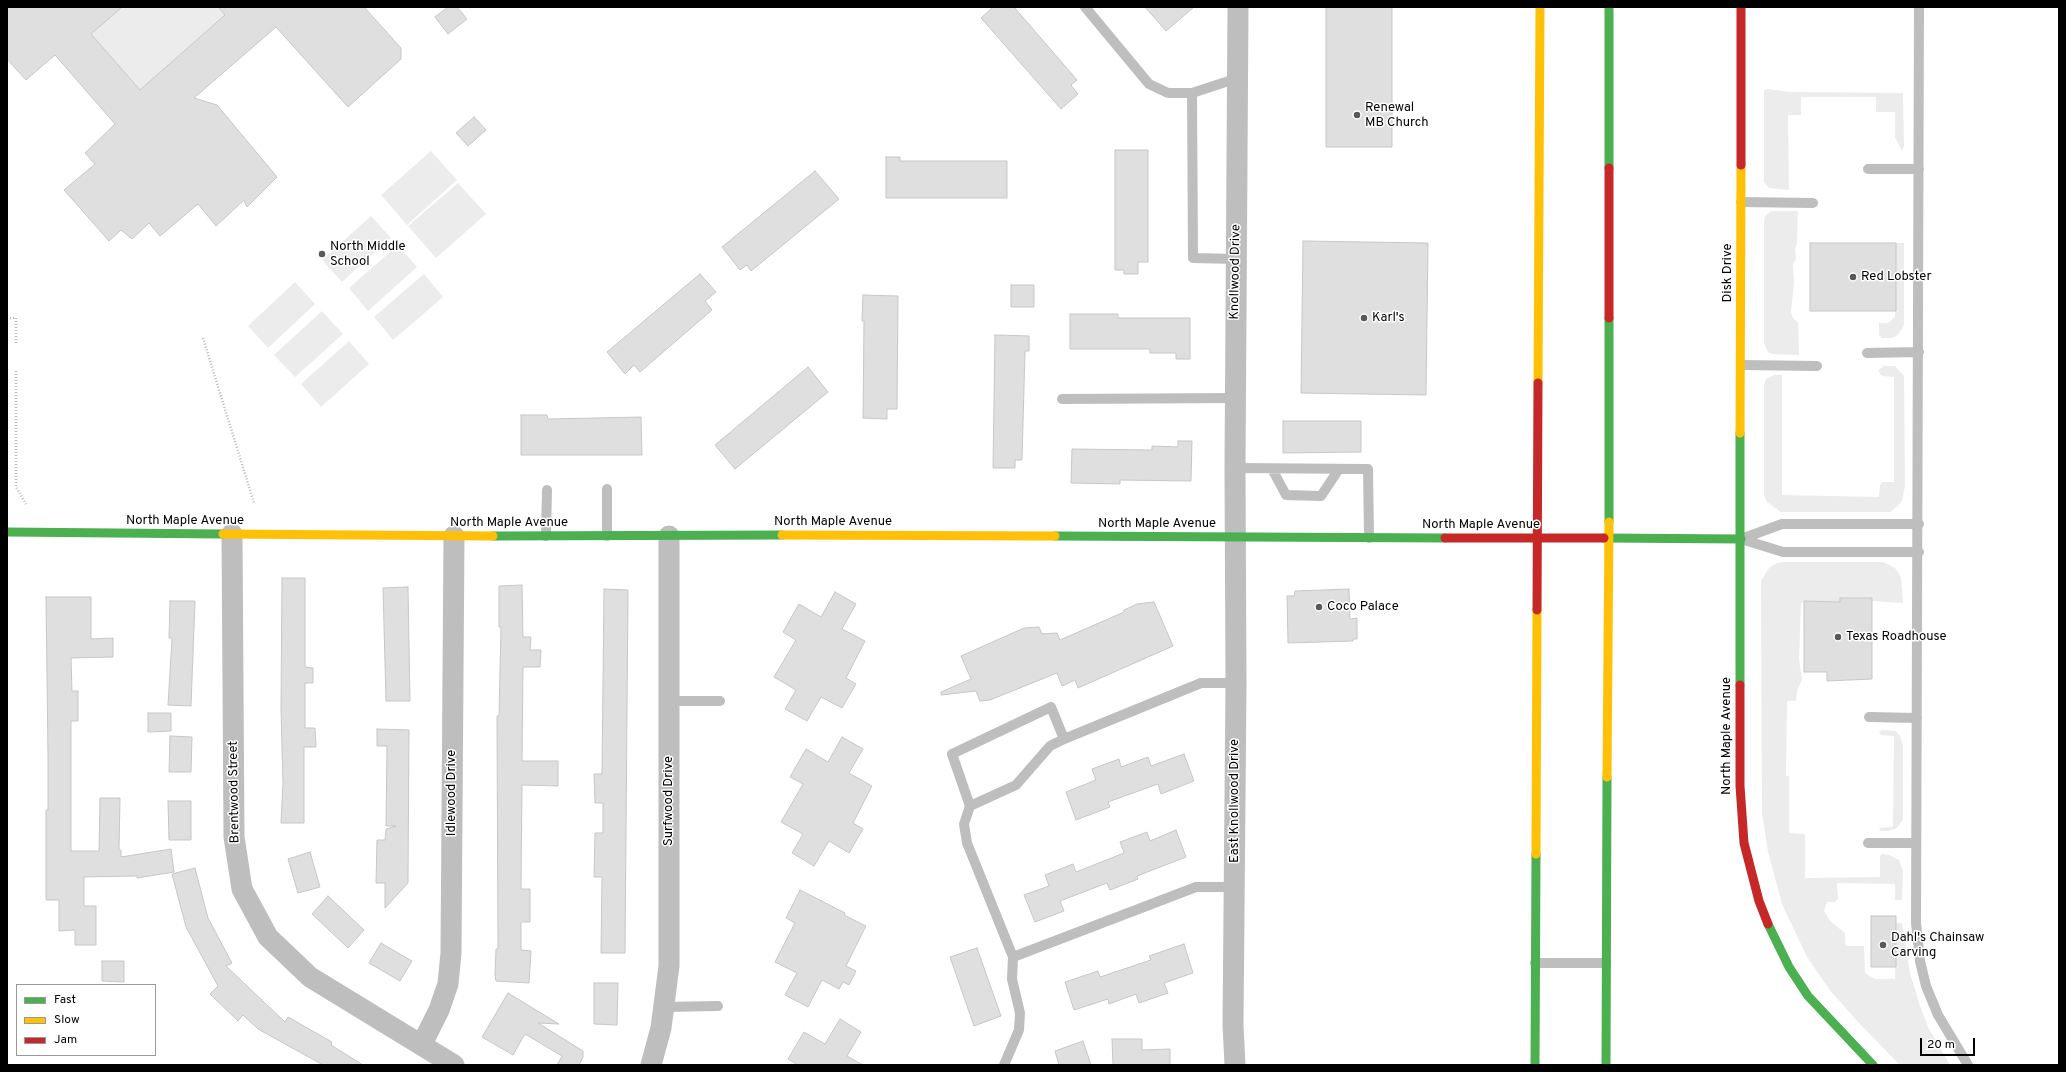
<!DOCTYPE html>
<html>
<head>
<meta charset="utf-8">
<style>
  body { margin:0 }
  #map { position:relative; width:2066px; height:1072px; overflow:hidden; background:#fff; font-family:Overpass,sans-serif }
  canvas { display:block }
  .frame { position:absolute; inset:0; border:8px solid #000; pointer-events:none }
  .legend { position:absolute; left:16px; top:984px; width:140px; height:72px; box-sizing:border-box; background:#fff; border:1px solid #999; margin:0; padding:5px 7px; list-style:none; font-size:12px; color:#000 }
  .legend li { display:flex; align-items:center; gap:8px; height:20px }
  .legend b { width:20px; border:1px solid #999 }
  .scale { position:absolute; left:1920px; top:1038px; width:55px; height:18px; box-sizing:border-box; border:2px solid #000; border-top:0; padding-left:5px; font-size:12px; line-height:14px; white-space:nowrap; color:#000; -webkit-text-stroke:3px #fff; paint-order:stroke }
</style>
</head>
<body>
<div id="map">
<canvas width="2066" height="1072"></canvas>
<div class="frame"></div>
<ul class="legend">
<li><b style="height:5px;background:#4caf50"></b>Fast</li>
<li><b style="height:5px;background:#ffc107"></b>Slow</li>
<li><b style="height:5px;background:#c62828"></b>Jam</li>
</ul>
<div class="scale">20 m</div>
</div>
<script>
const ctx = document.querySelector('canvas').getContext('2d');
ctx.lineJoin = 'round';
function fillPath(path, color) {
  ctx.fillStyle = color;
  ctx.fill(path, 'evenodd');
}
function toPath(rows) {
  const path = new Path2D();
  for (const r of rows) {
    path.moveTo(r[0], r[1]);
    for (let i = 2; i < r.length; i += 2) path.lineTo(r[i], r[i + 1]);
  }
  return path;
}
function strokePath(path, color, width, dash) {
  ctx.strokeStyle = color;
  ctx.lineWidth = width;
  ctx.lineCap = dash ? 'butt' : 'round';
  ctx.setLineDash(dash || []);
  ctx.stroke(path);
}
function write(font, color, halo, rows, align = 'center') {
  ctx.font = font + ' Overpass,sans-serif';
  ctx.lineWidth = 3;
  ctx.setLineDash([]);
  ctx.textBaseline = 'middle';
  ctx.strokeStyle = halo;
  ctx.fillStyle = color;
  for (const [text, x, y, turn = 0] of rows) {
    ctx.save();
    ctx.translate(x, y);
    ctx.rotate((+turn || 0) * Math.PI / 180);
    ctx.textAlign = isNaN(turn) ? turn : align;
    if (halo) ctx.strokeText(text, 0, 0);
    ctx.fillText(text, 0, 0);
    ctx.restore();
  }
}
fillPath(toPath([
  [122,7,218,7,225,15,140,90,91,34],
  [1768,89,1789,92,1903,93,1904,146,1902,151,1895,137,1895,112,1876,112,1876,97,1801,97,1801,115,1788,115,1789,190,1769,188,1764,182,1764,90],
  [431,151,457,180,407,225,381,195],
  [458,183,486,214,436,258,408,226],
  [1771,211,1798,211,1797,243,1795,249,1796,258,1793,264,1794,283,1791,312,1793,318,1798,322,1799,355,1772,354,1768,352,1764,343,1764,221,1765,216],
  [371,216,391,238,342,282,322,260],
  [1896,243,1904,243,1904,325,1898,335,1892,338,1882,338,1879,335,1879,323,1888,323,1895,317],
  [398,245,417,267,368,311,349,288],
  [424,274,443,297,393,340,374,317],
  [295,282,315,304,268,348,248,326],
  [322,311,343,334,295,377,274,355],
  [349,341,369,364,321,407,301,384],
  [1883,366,1895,366,1904,376,1905,486,1902,500,1899,505,1890,512,1781,512,1767,502,1764,495,1764,385,1766,379,1774,375,1782,375,1782,495,1879,497,1880,485,1882,482,1894,482,1894,377,1883,376,1880,374,1879,370],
  [1784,562,1883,562,1895,568,1901,577,1903,603,1872,601,1872,598,1840,602,1804,601,1801,604,1799,659,1802,680,1797,691,1796,701,1787,701,1786,776,1789,776,1789,833,1805,834,1805,878,1880,877,1880,856,1882,854,1889,855,1899,860,1903,871,1902,898,1901,900,1895,900,1895,884,1837,883,1838,899,1835,902,1827,902,1824,911,1830,921,1845,933,1845,944,1848,946,1864,946,1865,973,1875,979,1895,979,1896,923,1902,923,1910,973,1919,1003,1928,1027,1950,1065,1900,1065,1857,1021,1829,989,1807,957,1782,904,1768,852,1762,813,1761,589,1761,581,1769,568,1777,563],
  [1882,730,1896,731,1900,736,1903,746,1903,819,1897,828,1888,831,1881,831,1879,828,1893,827,1894,736,1881,735,1879,732]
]), '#ececec');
const building = toPath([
  [7,7,122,7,91,34,140,90,225,15,218,7,364,7,401,48,401,59,348,107,276,27,194,98,217,105,277,177,247,207,244,200,216,226,198,204,160,236,149,223,132,239,121,230,109,241,64,190,95,164,85,153,115,124,55,55,26,80,7,59,7,7],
  [448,7,457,7,467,19,448,34,435,17,448,7],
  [993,7,1014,7,1077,80,1071,85,1078,94,1061,109,981,18,993,7],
  [1145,7,1194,7,1166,31,1145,7],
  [1326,7,1392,7,1392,147,1326,147,1326,7],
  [474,117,486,130,468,146,456,133,474,117],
  [1115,150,1148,150,1148,262,1138,262,1138,274,1124,274,1124,270,1115,270,1115,150],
  [886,157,900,157,900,161,1007,161,1007,198,886,198,886,157],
  [815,171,839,199,751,271,747,265,740,270,722,247,815,171],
  [1303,241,1428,243,1426,395,1301,393,1303,241],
  [1810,243,1896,243,1896,311,1810,311,1810,243],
  [700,274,716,292,705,301,712,310,640,372,634,365,625,374,607,352,700,274],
  [1011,285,1034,285,1034,307,1011,307,1011,285],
  [863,295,898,296,897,409,887,409,887,419,863,418,864,321,862,321,863,295],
  [1070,314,1118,314,1118,318,1190,318,1190,359,1176,359,1176,353,1150,353,1150,349,1070,349,1070,314],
  [995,335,1029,336,1029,351,1025,351,1022,460,1015,460,1015,468,993,468,995,335],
  [808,367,828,392,735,469,715,445,808,367],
  [521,415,547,415,548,419,641,417,642,455,521,455,521,415],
  [1283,421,1361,421,1361,452,1283,453,1283,421],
  [1178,441,1192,441,1191,481,1120,480,1120,484,1071,483,1072,449,1152,450,1152,446,1178,447,1178,441],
  [282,578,305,578,305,667,313,668,313,683,305,683,305,728,315,728,316,747,304,747,304,823,281,823,283,783,281,709,282,578],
  [522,585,523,637,531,637,530,650,541,650,540,667,523,667,522,761,558,761,558,786,522,785,521,889,530,889,530,922,521,922,521,950,531,951,529,983,496,981,495,975,496,949,498,949,497,716,499,716,501,627,499,627,499,586,522,585],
  [408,587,410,701,386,701,383,588,408,587],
  [604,589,628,590,625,953,601,953,602,877,594,877,595,833,603,833,603,803,595,803,594,774,602,774,604,589],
  [1349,589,1350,619,1357,618,1357,639,1353,639,1353,641,1288,643,1287,596,1294,596,1295,591,1349,589],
  [835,592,856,604,842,629,865,641,846,678,856,684,842,708,821,697,807,721,785,709,796,690,774,677,796,640,783,632,799,604,821,617,835,592],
  [46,597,91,597,91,639,113,638,113,657,71,658,72,691,78,691,78,721,71,721,71,851,99,851,100,798,120,798,119,850,121,850,121,857,171,849,174,872,137,878,137,876,84,877,84,906,96,906,96,945,75,945,75,930,59,931,59,900,46,900,46,810,48,810,48,757,46,597],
  [1840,598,1872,598,1872,679,1827,681,1827,672,1804,672,1804,601,1840,602,1840,598],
  [170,601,195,601,191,706,168,705,172,638,169,638,170,601],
  [1154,602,1173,646,1078,688,1075,680,1062,686,1057,673,990,700,980,701,976,691,941,695,941,692,971,679,961,656,1024,628,1039,627,1042,634,1057,633,1060,640,1124,612,1124,610,1137,604,1154,602],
  [148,713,171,713,171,731,148,732,148,713],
  [377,729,409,730,408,883,385,908,385,883,376,883,377,840,385,840,386,829,396,826,386,826,387,746,377,746,377,729],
  [170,736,192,737,191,772,169,772,170,736],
  [842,737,863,749,849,773,872,786,853,823,863,829,849,853,829,841,814,866,792,853,803,834,781,822,803,784,790,777,806,749,828,762,842,737],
  [1184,754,1194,781,1161,794,1158,784,1108,802,1110,807,1076,820,1066,792,1096,780,1092,769,1119,759,1121,767,1148,757,1151,766,1184,754],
  [168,801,191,801,191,840,169,840,168,801],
  [1176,830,1186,857,1137,876,1138,879,1110,890,1107,883,1060,901,1064,911,1035,922,1024,895,1049,886,1045,875,1073,864,1076,872,1124,853,1120,842,1147,832,1150,841,1176,830],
  [310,852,320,887,298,893,288,859,310,852],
  [195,868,208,918,232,963,226,966,285,1022,288,1017,332,1042,331,1045,363,1065,323,1065,258,1029,243,1015,238,1021,210,994,218,986,186,927,172,874,195,868],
  [800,890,845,913,844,915,866,926,846,966,856,971,849,985,843,982,839,989,822,980,808,1007,785,995,797,973,775,962,795,923,786,918,800,890],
  [328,896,364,930,348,948,312,914,328,896],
  [1871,916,1896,916,1896,967,1871,967,1871,916],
  [381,943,412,961,400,981,369,963,381,943],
  [1184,944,1193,973,1164,983,1168,993,1139,1003,1136,994,1109,1004,1108,999,1074,1010,1065,982,1098,971,1100,977,1151,960,1149,956,1184,944],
  [977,948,1001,1016,974,1026,950,957,977,948],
  [102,961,124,961,124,982,102,981,102,961],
  [594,983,618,983,617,1025,594,1024,594,983],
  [508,993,559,1024,538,1023,583,1051,583,1057,579,1065,557,1065,562,1056,525,1034,513,1055,482,1037,508,993],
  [840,1019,861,1032,847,1056,863,1065,798,1065,788,1059,804,1032,825,1044,840,1019],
  [1112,1039,1142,1039,1142,1050,1170,1049,1170,1065,1113,1065,1112,1039],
  [1083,1041,1091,1065,1059,1065,1055,1051,1083,1041]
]);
fillPath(building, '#dfdfdf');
strokePath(building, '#c7c7c7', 1);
strokePath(toPath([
  [7,318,16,318,16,345],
  [203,338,254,503],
  [16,371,16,487,26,504]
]), '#b9b9b9', 2.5, [1, 2]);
strokePath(toPath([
  [1085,7,1149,84,1168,93,1192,93,1238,78],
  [1919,7,1916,923,1920,961,1926,986,1938,1015,1968,1065],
  [1192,93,1193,258,1236,259],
  [1868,169,1919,169],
  [1741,202,1813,203],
  [1867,353,1919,352],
  [1741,365,1817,366],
  [1062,399,1235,398],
  [1235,468,1368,469,1369,538],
  [1272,469,1286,495,1321,496,1339,469],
  [607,489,607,536],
  [546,536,547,490],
  [1741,539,1782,524,1919,524],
  [1741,539,1783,552,1919,552],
  [669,701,720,701],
  [1869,717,1917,718],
  [970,806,952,754,1051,707,1064,739],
  [1868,843,1916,843],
  [1013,957,1196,887,1234,887],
  [1535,963,1606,963],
  [663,1007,718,1006],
  [1004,1065,1019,1030,1020,1013,1012,979,1013,957,967,843,964,824,970,806,1016,785,1050,746,1064,739,1201,683,1236,683]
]), '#bebebe', 10);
strokePath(toPath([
  [232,534,234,837,242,889,268,937,310,977,454,1065],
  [422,1044,439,1010,448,984,451,953,454,536],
  [651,1065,661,1028,669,966,669,536],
  [1235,1065,1233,1025,1236,683,1235,468,1238,7]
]), '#bebebe', 21);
strokePath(toPath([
  [1609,7,1609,168],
  [1609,522,1609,318],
  [7,532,223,534],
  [493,536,782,535],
  [1055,536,1445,538],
  [1604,538,1741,539],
  [1740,685,1740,433],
  [1768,924,1789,967,1808,996,1873,1065],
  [1535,1065,1536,854],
  [1606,1065,1607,777]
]), '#4caf50', 9);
strokePath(toPath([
  [1538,383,1540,7],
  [1740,433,1741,165],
  [223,534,493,536],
  [782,535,1055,536],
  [1607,777,1609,522],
  [1536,854,1537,610]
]), '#ffc107', 9);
strokePath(toPath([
  [1741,165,1741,7],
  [1609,168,1609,318],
  [1445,538,1604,538],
  [1537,610,1538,383],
  [1740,685,1740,786,1744,843,1759,901,1768,924]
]), '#c62828', 9);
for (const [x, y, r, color] of [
  [1357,115,4,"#595959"],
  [322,254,4,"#595959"],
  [1853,277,4,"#595959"],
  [1364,318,4,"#595959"],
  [1319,607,4,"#595959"],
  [1838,637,4,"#595959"],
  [1883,945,4,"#595959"]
]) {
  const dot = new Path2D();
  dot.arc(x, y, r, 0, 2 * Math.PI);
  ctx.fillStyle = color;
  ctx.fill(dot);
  strokePath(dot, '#fff', 1.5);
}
write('13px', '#000', '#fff', [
  ["Renewal",1365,108],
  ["MB Church",1365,123],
  ["North Middle",330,247],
  ["School",330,262],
  ["Red Lobster",1861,277],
  ["Karl's",1372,318],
  ["Coco Palace",1327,607],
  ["Texas Roadhouse",1846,637],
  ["Dahl's Chainsaw",1891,938],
  ["Carving",1891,953]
], 'left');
write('13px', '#000', '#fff', [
  ["Knollwood Drive",1236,272,-89],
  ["Disk Drive",1728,273,-90],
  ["North Maple Avenue",185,521],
  ["North Maple Avenue",833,522],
  ["North Maple Avenue",509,523],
  ["North Maple Avenue",1157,524],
  ["North Maple Avenue",1481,525],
  ["North Maple Avenue",1727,736,-90],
  ["Brentwood Street",235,792,-91],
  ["Idlewood Drive",452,793,-90],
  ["Surfwood Drive",669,801,-90],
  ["East Knollwood Drive",1235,801,-90]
]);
</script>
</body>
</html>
